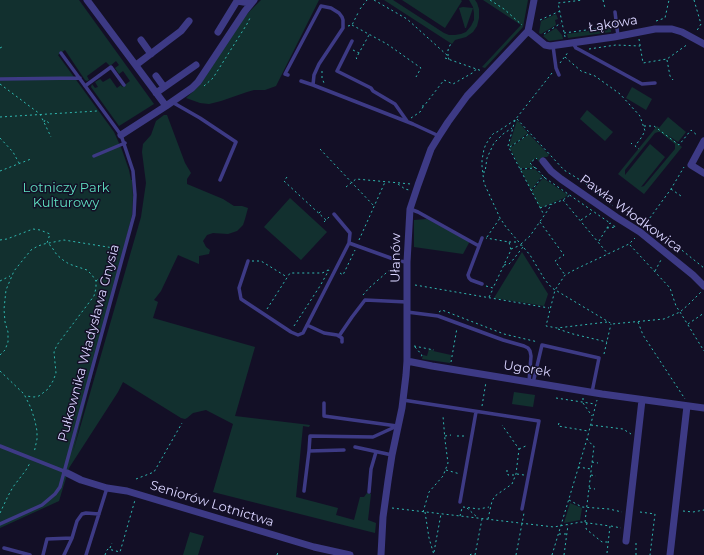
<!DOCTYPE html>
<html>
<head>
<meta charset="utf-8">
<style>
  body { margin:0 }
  canvas { display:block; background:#130f26 }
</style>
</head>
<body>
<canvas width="704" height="555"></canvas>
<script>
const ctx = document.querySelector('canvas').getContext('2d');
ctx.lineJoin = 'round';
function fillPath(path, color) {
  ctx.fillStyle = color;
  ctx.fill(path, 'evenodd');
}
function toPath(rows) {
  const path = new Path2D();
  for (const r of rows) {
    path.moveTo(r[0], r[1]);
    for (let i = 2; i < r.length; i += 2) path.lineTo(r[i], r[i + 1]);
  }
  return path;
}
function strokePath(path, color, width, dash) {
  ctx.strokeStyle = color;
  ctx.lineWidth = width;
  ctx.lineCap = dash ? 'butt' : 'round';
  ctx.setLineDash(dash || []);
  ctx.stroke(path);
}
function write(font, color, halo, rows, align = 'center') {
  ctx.font = font + ' Montserrat,sans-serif';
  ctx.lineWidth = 3;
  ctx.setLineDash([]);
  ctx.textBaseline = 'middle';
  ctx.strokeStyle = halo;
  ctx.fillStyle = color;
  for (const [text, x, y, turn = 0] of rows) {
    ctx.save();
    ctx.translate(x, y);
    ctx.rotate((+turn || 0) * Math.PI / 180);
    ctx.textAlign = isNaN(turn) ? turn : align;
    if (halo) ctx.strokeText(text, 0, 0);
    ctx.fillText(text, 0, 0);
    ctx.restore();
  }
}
fillPath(toPath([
  [0,0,79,0,154,104,119,126,91,87,92,84,95,88,98,87,95,82,100,79,103,82,110,78,117,88,121,85,122,87,130,81,123,71,119,74,115,68,119,65,116,61,110,66,106,62,87,76,89,80,87,81,85,80,65,50,58,55,114,132,122,150,129,170,131,180,132,180,133,197,132,215,73,452,141,217,146,183,142,152,143,144,151,135,156,121,164,115,167,115,185,163,191,173,187,179,187,184,223,199,234,206,242,206,248,208,245,219,243,225,237,231,228,234,213,233,207,235,203,241,206,247,210,250,209,254,199,256,199,264,178,255,161,291,154,300,158,302,153,318,255,347,235,416,310,425,309,427,303,426,296,497,338,508,336,515,354,520,360,497,364,497,367,493,371,494,368,520,376,523,375,533,213,492,233,424,206,410,193,413,187,418,185,419,181,418,123,382,118,392,69,468,59,501,0,528],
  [261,0,319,0,276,86,265,90,254,90,247,92,221,101,209,104,200,103,186,98,199,86,243,18],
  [384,0,393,0,444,33,449,35,455,35,461,34,466,32,471,26,474,20,474,13,473,7,469,0,475,0,477,3,479,9,479,18,477,26,473,32,466,37,455,40,452,44],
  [402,0,461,0,462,1,445,28],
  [483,0,528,0,523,27,485,68,482,67,521,25],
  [463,7,473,8,466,28,465,28,459,8],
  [556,14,558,19,555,20,556,25,541,34,539,33,541,21],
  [556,28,562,35,563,39,549,41,543,36],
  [609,28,611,29,611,32,568,38,567,34],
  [632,87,652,99,646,110,626,98],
  [587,110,613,132,605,141,580,119],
  [668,117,686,132,678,142,666,134,682,147,644,194,618,174,657,126,659,128],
  [658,132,660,132,675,144,675,149,644,186,641,187,665,157,650,144,625,175,625,170,655,133],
  [517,120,528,133,510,147,509,146],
  [529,134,549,155,547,157,544,157,539,162,536,158,530,163,534,168,520,168,510,148],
  [535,169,542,176,531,190,521,170],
  [543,178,568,195,564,198,540,208,532,191],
  [290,198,327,232,301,260,264,227],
  [427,219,470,241,463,254,414,247,414,220],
  [522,252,548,294,544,306,494,298],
  [429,349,433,350,433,351,451,355,450,363,422,359,423,355,427,356],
  [514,392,535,395,533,407,512,404],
  [570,503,582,508,580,520,564,523],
  [190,532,204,536,198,555,183,555]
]), '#12302f');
strokePath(toPath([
  [374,0,407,19,448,56,449,60],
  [490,0,504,9,522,25],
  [603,0,605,8],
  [694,0,701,24,696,32],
  [360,9,367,0],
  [540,20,560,11],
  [656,21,665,18,669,0],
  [352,25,387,44,421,68,416,77],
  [348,26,352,25,359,11],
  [564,33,609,27],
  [544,34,561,23],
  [565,37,558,3,583,0],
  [639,39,643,63,667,59,688,44],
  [0,48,2,47],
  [589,49,616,45,640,46],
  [353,50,359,53,369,35],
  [448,56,448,50,451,43],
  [565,57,581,71,595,76,620,94,640,116,645,131,641,138,635,146,639,149],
  [445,58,482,71],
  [357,59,356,58,359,53],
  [667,60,670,76,673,80],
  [560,63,569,51],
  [322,71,322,78,324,83],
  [552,73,515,120,497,132,494,133,492,135,486,144,484,149,482,160,482,166,484,183,500,218,506,227,530,255,545,280,552,288,612,324,664,319,680,312,688,305,701,292],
  [0,84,40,114,51,137],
  [204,86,213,78,247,24,251,16],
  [422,106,424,106,444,80,453,84,474,72,476,69],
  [0,117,97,111],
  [411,118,420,112,423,107],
  [517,119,564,170,585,183,613,206],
  [515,120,508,146,544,215],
  [44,122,45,120,49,123],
  [644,126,654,126,679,145,691,130,698,136],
  [0,138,13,152,19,163],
  [631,143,632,144],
  [510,147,530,133],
  [320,149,374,206],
  [535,168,530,163,536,158,537,159],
  [520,169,536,168,543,176],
  [0,171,31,159],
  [483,172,485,172,487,158,494,143,503,134,512,128],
  [287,177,284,181,326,220],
  [545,178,610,223],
  [398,184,405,189,409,190],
  [346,187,356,179,411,184],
  [671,189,681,196],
  [531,191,543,176,545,178],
  [563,200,608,254],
  [540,208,563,200,570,195],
  [319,213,322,210],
  [581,220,593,212],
  [324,222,329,217],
  [540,222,564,255,555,261,565,275],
  [647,222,704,268],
  [644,226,671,189,684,167],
  [607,228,616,227,612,225],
  [487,237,500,218],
  [0,240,7,239,33,229,40,230,50,234,47,243,51,246,57,255,63,260,69,264,87,270,92,275,96,281,96,288,94,296,57,345,54,352,56,373,53,381,48,389,39,396,34,397,26,396],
  [359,240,385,182],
  [599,241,610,223,612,224,613,223],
  [509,242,518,242],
  [521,244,530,236,552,204],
  [630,245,670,288,676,306,680,312,704,351],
  [511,249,521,245],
  [252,261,261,261,287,277],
  [504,265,509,264,512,261,523,247],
  [655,271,662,258],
  [340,273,343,275,355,250],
  [0,281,10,276],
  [96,281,115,265],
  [415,285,549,308],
  [486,286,493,288,511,250,509,242,486,238],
  [363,295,369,288,394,266],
  [489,297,493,289],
  [267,309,290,273,322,273,327,271,330,267],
  [439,312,442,310,504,334,538,342],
  [607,322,557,328,546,326,555,290,565,275,576,269,629,244,635,238],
  [638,322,643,335,685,399],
  [688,324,704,313],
  [294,326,320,286,329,270],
  [558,329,573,334,607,342],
  [414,346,434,350],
  [415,347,422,355,421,357],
  [604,354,611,324],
  [0,355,5,350,8,342,8,332,5,322,4,309,6,290,14,271,31,250,38,246,44,244,64,240,120,249],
  [451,362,457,328],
  [0,371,24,394,31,408,35,421,37,431,37,439,34,453],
  [556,398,595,404],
  [583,398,583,403,592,416],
  [482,406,486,382],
  [559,423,558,426,588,431],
  [591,425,623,429,631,434],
  [445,436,451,435],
  [457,436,466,436],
  [519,449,528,445],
  [592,462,598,463],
  [578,467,591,469],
  [446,470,460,474],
  [506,471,508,471,508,475,515,475],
  [517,474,524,475],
  [591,475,596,476],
  [136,479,154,472,182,423],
  [589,488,595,489],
  [569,500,582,507,609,509,622,512],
  [463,507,479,509,489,507],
  [392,508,554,527,581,522,610,526,607,553,609,555],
  [467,508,478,518],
  [683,511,693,512,704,510],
  [423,512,429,492,443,476,448,463,445,440,443,416],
  [425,512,429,538,434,555],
  [640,512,655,514,650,555],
  [0,513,8,496,13,487,26,470,30,463],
  [460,516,462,508],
  [488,519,492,501,495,496,512,484,516,474,519,449,502,425],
  [585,522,594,446,593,446,587,439],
  [587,523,586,529,602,542,608,542],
  [611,526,621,528],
  [559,534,566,534],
  [110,548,112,543],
  [434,552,441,514],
  [105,555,107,550,108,549,120,552,135,500],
  [277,555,278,552],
  [470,555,471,554,474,555],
  [475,555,482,519],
  [516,555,524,513],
  [552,555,587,439,597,400],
  [564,555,568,525],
  [636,555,636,543]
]), '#2fb8b0', 1, [2, 3]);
strokePath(toPath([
  [615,12,618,36],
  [352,41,337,71,371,88,373,91,395,104,407,121],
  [573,43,576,48,580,50,642,84,655,83],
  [553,46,556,68,559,75],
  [288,75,285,74,321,6,331,8,339,13,342,17,343,20,343,28,319,64,314,75,313,85,413,124,439,136],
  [0,79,80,78],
  [301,81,313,85],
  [85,86,111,67,124,85],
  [172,102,200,118,236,142,220,180],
  [94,156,125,143],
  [410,209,418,212,479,246,468,275,469,278,471,280,482,284],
  [334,214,350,233,349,243],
  [479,246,482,238],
  [248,261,239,288,241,299,291,332,298,335,303,333,349,243,399,261,407,262],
  [407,312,438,316,503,340,524,346,528,348,530,351,531,356,529,382],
  [307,325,324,333,337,335,342,338,342,342],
  [339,336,352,317,365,300,407,302],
  [533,383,542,345,599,358,592,392],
  [403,400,539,421,522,509],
  [324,403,324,416,397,426],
  [0,446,66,472],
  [355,447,392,455],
  [344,450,309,451,310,436,373,437,397,426],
  [304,491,309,451],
  [369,492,371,469,376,452],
  [460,502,476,412],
  [0,524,42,505,55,494,60,487,134,215,135,195,133,171,121,135,61,53],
  [4,548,30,555],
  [43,555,47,539,72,538],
  [64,555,72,538,77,521,82,514,86,513,99,514],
  [86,555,107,488]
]), '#3d3a85', 3.5);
strokePath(toPath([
  [87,0,166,106],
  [528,31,545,45,550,46,614,37,655,29,672,29,682,32,704,44],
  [218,32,237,1,250,3],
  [141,40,151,54],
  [136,65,181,31,189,21],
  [156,76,164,87],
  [156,93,196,65],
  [121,135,166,106,192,88,198,82,245,11,254,0],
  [704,141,691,165,704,173],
  [543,161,551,171,561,179,616,217,640,232,693,275,704,286],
  [407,361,432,366,602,394,704,408],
  [67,473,81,480,107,488,127,491,314,547,350,555],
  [626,541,642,400],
  [381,555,383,517,388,481,392,455,402,408,406,375,407,361,407,262,410,209,418,185,431,149,439,136,448,122,467,96,528,31,534,0],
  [670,555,687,406]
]), '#3d3a85', 7);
write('13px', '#d9d4ff', '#130f26', [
  ["Łąkowa",613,24,-9],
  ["Pawła Włodkowica",631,214,36],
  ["Ułanów",396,258,-89],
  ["Pułkownika Władysława Gnysia",89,343,-75],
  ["Ugorek",527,369,9],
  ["Seniorów Lotnictwa",212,504,17]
]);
write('13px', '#5fe0c0', '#130f26', [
  ["Lotniczy Park",66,188],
  ["Kulturowy",66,203]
]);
</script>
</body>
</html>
